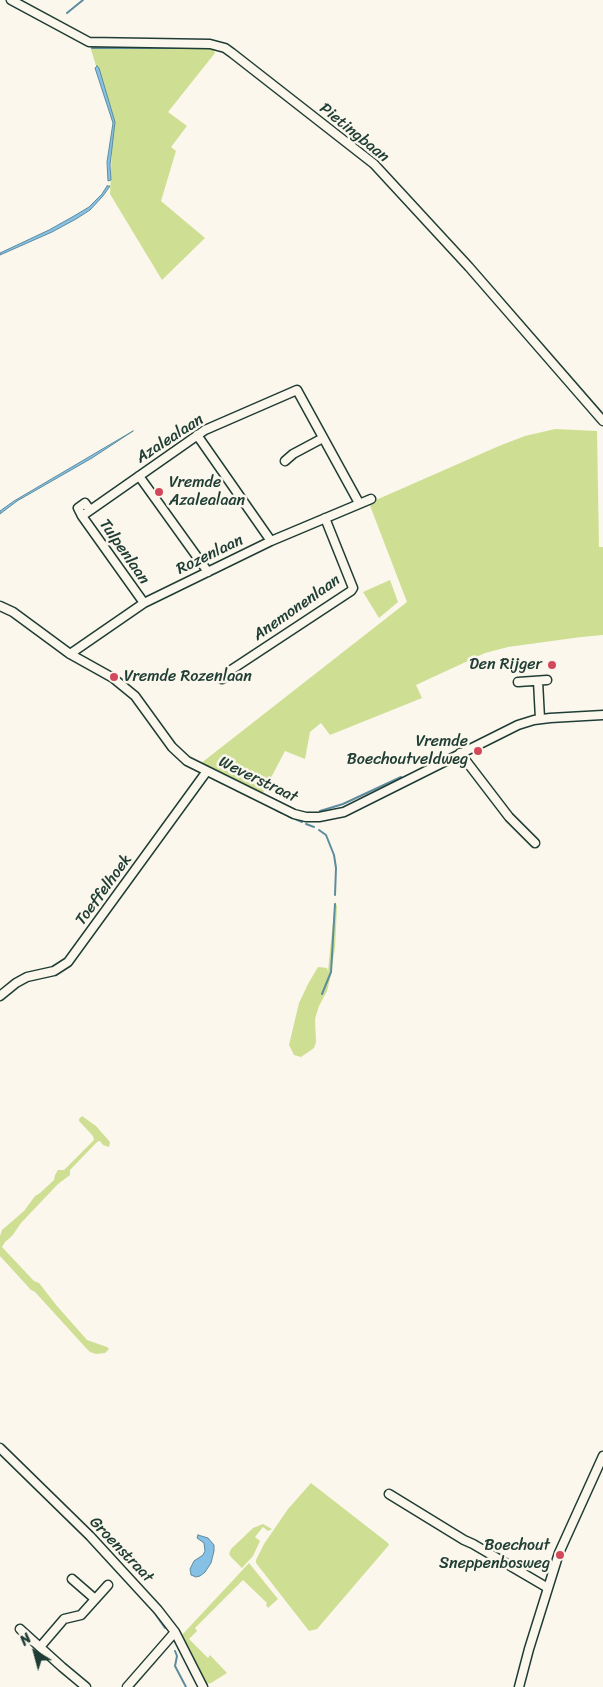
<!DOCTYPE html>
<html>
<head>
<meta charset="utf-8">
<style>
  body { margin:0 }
  #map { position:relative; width:603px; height:1687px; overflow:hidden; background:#fbf7ec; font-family:Sriracha,sans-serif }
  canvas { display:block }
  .north { position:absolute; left:10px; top:1627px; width:50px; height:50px; -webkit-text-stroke:4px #fbf7ec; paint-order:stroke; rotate:323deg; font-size:14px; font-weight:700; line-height:20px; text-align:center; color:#1f3d34 }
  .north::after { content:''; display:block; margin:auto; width:18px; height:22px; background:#1f3d34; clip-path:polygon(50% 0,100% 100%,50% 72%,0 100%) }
</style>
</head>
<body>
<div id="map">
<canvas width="603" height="1687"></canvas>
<div class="north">N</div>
</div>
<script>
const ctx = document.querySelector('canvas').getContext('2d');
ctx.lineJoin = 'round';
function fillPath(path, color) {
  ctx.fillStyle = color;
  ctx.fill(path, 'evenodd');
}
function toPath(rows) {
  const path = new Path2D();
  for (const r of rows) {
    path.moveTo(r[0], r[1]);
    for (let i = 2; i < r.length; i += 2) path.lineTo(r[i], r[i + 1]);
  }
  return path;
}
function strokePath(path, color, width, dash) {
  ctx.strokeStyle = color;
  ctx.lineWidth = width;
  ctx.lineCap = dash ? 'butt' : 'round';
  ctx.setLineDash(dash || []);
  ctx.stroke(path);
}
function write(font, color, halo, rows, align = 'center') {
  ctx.font = font + ' Sriracha,sans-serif';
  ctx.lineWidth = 5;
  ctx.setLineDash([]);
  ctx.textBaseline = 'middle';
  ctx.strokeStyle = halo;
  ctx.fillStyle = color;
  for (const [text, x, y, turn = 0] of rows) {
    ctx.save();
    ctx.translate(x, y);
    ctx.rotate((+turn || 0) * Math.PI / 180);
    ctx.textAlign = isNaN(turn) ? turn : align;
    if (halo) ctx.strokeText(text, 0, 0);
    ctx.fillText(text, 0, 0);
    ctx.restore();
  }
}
fillPath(toPath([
  [90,46,102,49,213,49,215,53,168,112,187,126,171,147,176,151,161,201,205,238,162,280,110,194,113,122],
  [555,429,597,431,599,547,603,547,603,635,581,637,508,647,485,653,416,685,422,698,330,735,321,723,310,732,305,759,285,751,263,793,200,764,407,602,369,503,499,446,525,436],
  [390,580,398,602,379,618,363,592],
  [335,902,337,906,335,948,330,979,327,991,319,1006,315,1019,316,1042,314,1048,301,1057,294,1055,289,1045,299,1003,308,984,318,967,327,968,328,971],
  [82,1116,96,1126,110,1142,109,1147,103,1145,100,1141,97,1142,70,1170,70,1175,58,1184,21,1223,12,1236,5,1242,2,1247,34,1281,39,1283,57,1306,87,1340,107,1347,109,1349,105,1353,96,1354,90,1352,86,1348,35,1292,31,1290,0,1256,0,1236,2,1230,24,1211,35,1196,40,1193,54,1180,55,1175,58,1170,64,1170,94,1140,93,1136,79,1121,79,1119],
  [311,1483,388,1543,389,1545,317,1629,309,1631,256,1563,256,1560,264,1544,288,1509],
  [263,1524,272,1529,268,1531,263,1527,255,1537,260,1541,253,1556,242,1568,231,1557,229,1554,231,1549,253,1528],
  [249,1563,278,1599,268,1608,266,1605,267,1603,243,1580,195,1628,197,1631,189,1639,208,1658,210,1655,227,1673,211,1683,206,1684,181,1636]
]), '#cedf93');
const water = toPath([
  [97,66,99,68,115,122,110,165,111,180,108,181,107,162,113,123,95,68,97,66],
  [107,186,110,186,103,196,90,210,76,219,52,232,0,255,0,253,49,230,74,216,89,207,102,194,107,186],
  [133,431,92,458,17,501,0,514,0,511,14,501,133,431],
  [198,1535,208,1538,214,1545,214,1551,211,1563,205,1572,200,1576,196,1577,191,1575,190,1569,194,1561,203,1555,205,1551,204,1543,197,1538,198,1535]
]);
fillPath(water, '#86c0e5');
strokePath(water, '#5d8c9e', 1);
strokePath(toPath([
  [67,13,83,0],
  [92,48,212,48],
  [214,779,224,784],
  [229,786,232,788],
  [236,790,252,798],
  [259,801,271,807],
  [276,810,282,813],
  [320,811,343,804,401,777],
  [288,816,302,822],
  [306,824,314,827],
  [319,830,326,835,334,855,336,868,335,895],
  [322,994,331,972,335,904],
  [0,1453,2,1455],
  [15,1468,39,1492],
  [149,1605,165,1628],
  [175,1651,177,1656,175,1666,186,1687]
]), '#5d8c9e', 2);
const minor = toPath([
  [11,0,89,42,210,44,225,48,232,53,374,164,469,267,603,421],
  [197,435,271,541],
  [285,461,293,454,323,438],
  [139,476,208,572],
  [90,510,85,503,78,508,82,516,144,603],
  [82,516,205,430,297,390,359,503],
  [0,606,13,612,70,654,113,678,135,696,172,747,187,761,294,814,306,817,319,817,344,812,518,725,534,720,550,718,603,715],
  [70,654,144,603,271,541,371,499],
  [222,679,231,670,351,591,353,588,325,518],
  [538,681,540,719],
  [518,682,547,680],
  [460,753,509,817,535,843],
  [0,996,16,983,27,977,54,971,68,962,207,771],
  [0,1448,90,1536,158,1610,175,1632,203,1687],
  [389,1494,464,1540,473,1544,548,1588],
  [72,1579,95,1599],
  [20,1629,62,1667,86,1687],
  [40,1647,64,1619,81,1615,108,1585],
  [127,1687,175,1632],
  [519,1687,529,1649,559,1553,603,1456]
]);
strokePath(minor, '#1f3d34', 11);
strokePath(minor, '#fbf7ec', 8);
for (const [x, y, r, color] of [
  [159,492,5,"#d1495b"],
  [552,665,5,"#d1495b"],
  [114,677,5,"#d1495b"],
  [478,751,5,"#d1495b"],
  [560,1555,5,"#d1495b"]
]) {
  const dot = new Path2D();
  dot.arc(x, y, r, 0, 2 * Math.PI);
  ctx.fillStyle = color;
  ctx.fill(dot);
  strokePath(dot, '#fbf7ec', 2);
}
write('16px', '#1f3d34', '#fbf7ec', [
  ["Pietingbaan",354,133,39],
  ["Azalealaan",170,439,-33],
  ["Tulpenlaan",124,552,55],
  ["Rozenlaan",210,555,-26],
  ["Anemonenlaan",297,608,-35],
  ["Weverstraat",258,780,26],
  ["Toeffelhoek",104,890,-54],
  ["Groenstraat",121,1550,46]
]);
write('16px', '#1f3d34', '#fbf7ec', [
  ["Vremde",169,483,"left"],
  ["Azalealaan",169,501,"left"],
  ["Den Rijger",542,665],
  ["Vremde Rozenlaan",124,677,"left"],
  ["Vremde",468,742],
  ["Boechoutveldweg",468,760],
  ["Boechout",550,1546],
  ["Sneppenbosweg",550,1564]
], 'right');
</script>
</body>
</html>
